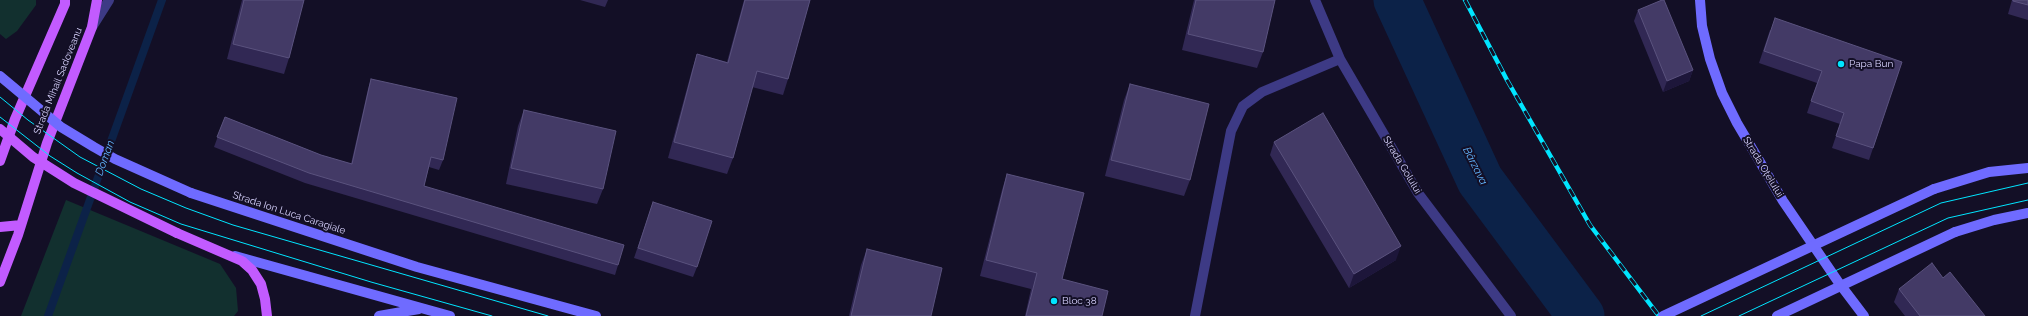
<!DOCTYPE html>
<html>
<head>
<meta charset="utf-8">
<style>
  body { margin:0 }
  canvas { display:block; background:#130f26 }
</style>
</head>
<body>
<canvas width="2028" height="316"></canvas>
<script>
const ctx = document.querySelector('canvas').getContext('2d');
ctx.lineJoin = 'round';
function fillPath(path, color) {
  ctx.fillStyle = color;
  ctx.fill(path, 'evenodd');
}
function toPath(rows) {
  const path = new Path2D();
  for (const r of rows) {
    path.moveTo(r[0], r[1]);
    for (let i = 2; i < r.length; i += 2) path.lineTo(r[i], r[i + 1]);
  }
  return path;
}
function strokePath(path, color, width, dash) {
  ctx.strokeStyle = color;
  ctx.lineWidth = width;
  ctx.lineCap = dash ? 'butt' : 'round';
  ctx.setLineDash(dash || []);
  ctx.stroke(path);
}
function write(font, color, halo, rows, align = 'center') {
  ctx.font = font + ' Raleway,sans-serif';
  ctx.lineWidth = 4;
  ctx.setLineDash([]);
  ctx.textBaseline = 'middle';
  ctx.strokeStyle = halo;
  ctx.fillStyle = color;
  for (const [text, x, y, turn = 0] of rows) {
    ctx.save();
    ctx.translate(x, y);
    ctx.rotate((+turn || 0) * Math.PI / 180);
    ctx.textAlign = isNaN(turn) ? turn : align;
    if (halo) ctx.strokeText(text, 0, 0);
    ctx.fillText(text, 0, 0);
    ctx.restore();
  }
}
fillPath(toPath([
  [0,0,36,0,36,5,17,31,6,39,0,34],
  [66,200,220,264,236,288,238,311,234,316,21,316]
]), '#12302f');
strokePath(toPath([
  [48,316,162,0]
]), '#0c2248', 8);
strokePath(toPath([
  [1397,0,1480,180,1581,316]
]), '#0c2248', 47);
strokePath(toPath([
  [1315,0,1340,59,1418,193,1511,316],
  [92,27,109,0],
  [1195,316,1231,131,1243,106,1262,92,1340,59]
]), '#3d3a85', 10);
strokePath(toPath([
  [1700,0,1702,26,1710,59,1722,93,1737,123,1783,201,1839,283,1864,316],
  [1934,189,1989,172,2028,168],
  [191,193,417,267,596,316],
  [1955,232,1994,220,2028,213],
  [235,256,450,316],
  [379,316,419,309]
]), '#6f6bff', 10);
strokePath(toPath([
  [0,161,15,119,65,4,65,0],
  [0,227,21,225],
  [177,233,242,261,252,270,261,284,265,299,267,316],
  [0,282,18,235,47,143,92,27,97,0]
]), '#c25bff', 10);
strokePath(toPath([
  [0,97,28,120,80,157,141,189,186,208,233,225,548,316],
  [0,117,50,156,77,173,130,202,181,224,371,282,492,316],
  [1701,316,1941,203,2028,183],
  [1739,316,1948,218,2028,200]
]), '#00e5ff', 1);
const rail = toPath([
  [1465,0,1507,80,1590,225,1659,316]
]);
strokePath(rail, '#00e5ff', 4.5);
strokePath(rail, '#130f26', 3, [9]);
strokePath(toPath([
  [0,76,61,127,94,147,115,159,191,193],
  [1663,316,1934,189],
  [1777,316,1955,232]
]), '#6f6bff', 10);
strokePath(toPath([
  [0,129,33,157,74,183,177,233]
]), '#c25bff', 10);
fillPath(toPath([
  [242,0,304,0,289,58,284,74,227,59],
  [580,0,608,0,605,7],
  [744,0,810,0,788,79,783,95,752,87,733,158,727,174,668,158,692,70,697,54,727,62],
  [1194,0,1275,0,1263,52,1257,68,1182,50],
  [2012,0,2028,0,2028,20,2008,14],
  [1638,10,1693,70,1689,81,1663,92,1634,21],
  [1770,30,1902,62,1869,160,1832,148,1840,124,1807,113,1817,83,1759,63],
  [371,79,443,160,439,170,429,167,424,186,618,265,615,275,305,183,214,147,225,117,321,155,351,164,368,89],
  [1130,84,1190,180,1184,196,1105,176,1124,100],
  [524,110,603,189,597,204,506,184,518,126],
  [1274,142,1396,260,1349,288,1270,155],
  [1007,174,1062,279,1102,316,1025,316,1031,289,980,276,1002,190],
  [653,202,697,267,693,277,634,258],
  [867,249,931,316,849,316,861,265],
  [1943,278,1985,316,1905,316,1894,302,1899,289]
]), '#312854');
fillPath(toPath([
  [1693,70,1689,81,1663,92,1667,81],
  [1401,246,1396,260,1349,288,1354,274]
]), '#1d163a');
const building = toPath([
  [244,0,304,0,289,58,233,44,244,0],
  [745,0,810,0,788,79,757,71,733,158,674,142,697,54,728,63,745,0],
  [1196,0,1275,0,1263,52,1188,34,1196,0],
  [1662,0,1664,0,1693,70,1667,81,1638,10,1662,0],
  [2013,0,2028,0,2028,5,2013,1,2013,0],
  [1775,18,1902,62,1873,148,1836,136,1844,113,1811,101,1822,71,1764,51,1775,18],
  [371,79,457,98,443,160,431,157,424,186,624,245,618,265,309,173,217,137,225,117,321,155,352,164,371,79],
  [1130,84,1209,104,1190,180,1111,160,1130,84],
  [524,110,616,131,603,189,511,168,524,110],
  [1323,113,1401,246,1354,274,1274,142,1323,113],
  [1007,174,1084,193,1062,279,1108,291,1102,316,1026,316,1037,273,986,260,1007,174],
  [653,202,712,221,697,267,638,248,653,202],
  [867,249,942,268,931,316,851,316,867,249],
  [1932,263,1943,278,1950,272,1985,316,1920,316,1899,289,1932,263]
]);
fillPath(building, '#433a66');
strokePath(building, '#5a527e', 1);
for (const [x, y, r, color] of [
  [1841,64,4,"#00e5ff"],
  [1054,301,4,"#00e5ff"]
]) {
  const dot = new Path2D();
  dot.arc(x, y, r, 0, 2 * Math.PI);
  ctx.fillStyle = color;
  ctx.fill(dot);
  strokePath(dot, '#130f26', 1.5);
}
write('10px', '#d9d4ff', '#130f26', [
  ["Papa Bun",1849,64],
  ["Bloc 38",1062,301]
], 'left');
write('10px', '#d9d4ff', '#130f26', [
  ["Strada Mihail Sadoveanu",58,81,-68],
  ["Strada Golului",1402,165,59],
  ["Strada Oțelului",1763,167,59],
  ["Strada Ion Luca Caragiale",289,213,18]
]);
write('italic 11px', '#62b6ff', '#130f26', [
  ["Doman",105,158,-70],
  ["Bârzava",1475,166,63]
]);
</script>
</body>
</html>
